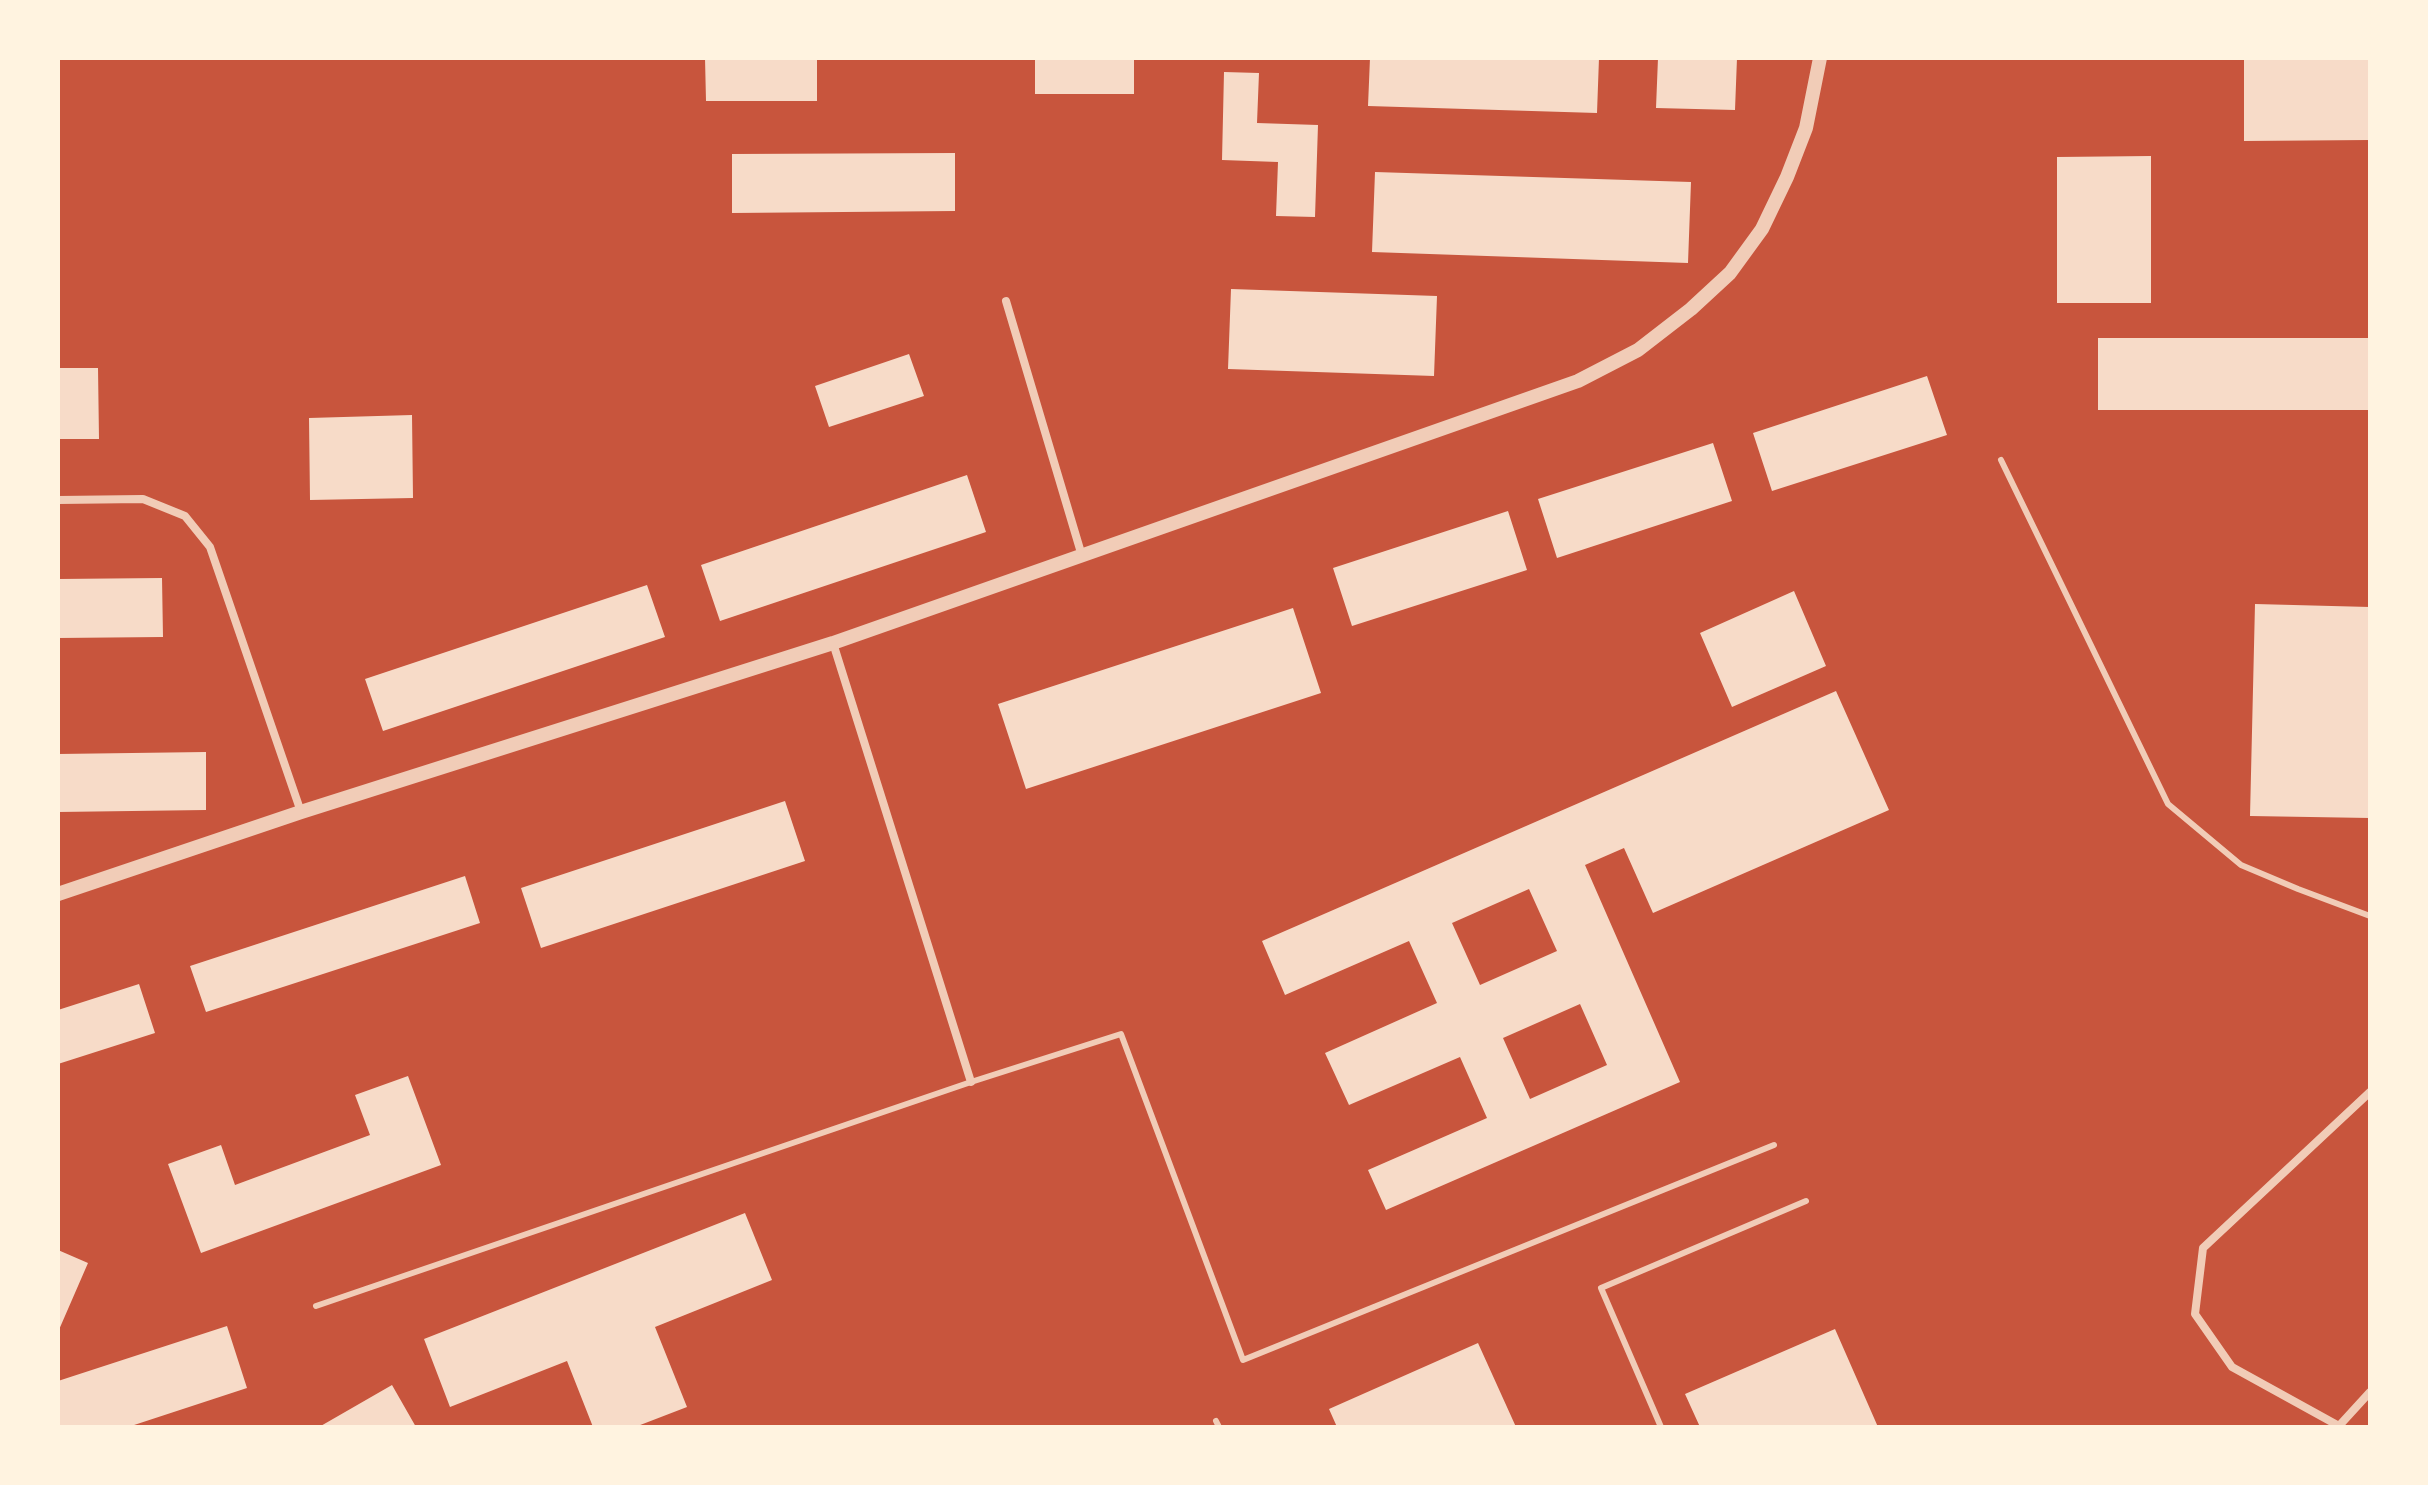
<!DOCTYPE html>
<html>
<head>
<meta charset="utf-8">
<style>
  body { margin:0 }
  #map { position:relative; width:2428px; height:1485px; overflow:hidden; background:#c8553d; font-family:"Noto Sans",sans-serif }
  canvas { display:block }
  .frame { position:absolute; inset:0; border:60px solid #fff3e0; pointer-events:none }
</style>
</head>
<body>
<div id="map">
<canvas width="2428" height="1485"></canvas>
<div class="frame"></div>
</div>
<script>
const ctx = document.querySelector('canvas').getContext('2d');
ctx.lineJoin = 'round';
function fillPath(path, color) {
  ctx.fillStyle = color;
  ctx.fill(path, 'evenodd');
}
function toPath(rows) {
  const path = new Path2D();
  for (const r of rows) {
    path.moveTo(r[0], r[1]);
    for (let i = 2; i < r.length; i += 2) path.lineTo(r[i], r[i + 1]);
  }
  return path;
}
function strokePath(path, color, width, dash) {
  ctx.strokeStyle = color;
  ctx.lineWidth = width;
  ctx.lineCap = dash ? 'butt' : 'round';
  ctx.setLineDash(dash || []);
  ctx.stroke(path);
}
fillPath(toPath([
  [705,58,817,58,817,101,706,101],
  [1035,58,1134,58,1134,94,1035,94],
  [1370,58,1599,58,1597,113,1368,106],
  [1658,58,1737,58,1735,110,1656,108],
  [2244,58,2370,58,2370,140,2244,141],
  [1224,72,1259,73,1257,123,1318,125,1315,217,1276,216,1278,162,1222,160],
  [955,153,955,211,732,213,732,154],
  [2151,156,2151,303,2057,303,2057,157],
  [1375,172,1691,182,1688,263,1372,252],
  [1231,289,1437,296,1434,376,1228,369],
  [2098,338,2370,338,2370,410,2098,410],
  [909,354,924,396,829,427,815,386],
  [58,368,98,368,99,439,58,439],
  [1927,376,1947,435,1772,491,1753,433],
  [412,415,413,498,310,500,309,418],
  [1713,443,1732,501,1557,558,1538,499],
  [967,475,986,532,720,621,701,565],
  [1508,511,1527,570,1352,626,1333,568],
  [162,578,163,637,58,638,58,579],
  [647,585,665,637,383,731,365,679],
  [1794,591,1826,666,1732,707,1700,633],
  [2255,604,2370,607,2370,818,2250,816],
  [1293,608,1321,693,1026,789,998,704],
  [1836,691,1889,810,1653,913,1624,848,1585,865,1680,1082,1386,1210,1368,1170,1487,1118,1460,1057,1349,1105,1325,1053,1437,1003,1409,941,1285,995,1262,941],
  [1529,889,1557,951,1480,985,1452,923],
  [1580,1004,1607,1065,1530,1099,1503,1038],
  [206,752,206,810,58,812,58,754],
  [785,801,805,861,541,948,521,888],
  [465,876,480,923,206,1012,190,966],
  [139,984,155,1033,58,1064,58,1010],
  [408,1076,441,1165,201,1253,168,1164,221,1145,235,1185,370,1135,355,1095],
  [745,1213,772,1280,655,1327,687,1407,635,1427,593,1427,567,1361,450,1407,424,1339],
  [58,1250,88,1263,58,1332],
  [227,1326,247,1388,128,1427,58,1427,58,1381],
  [1835,1329,1878,1427,1700,1427,1685,1394],
  [1478,1343,1516,1427,1337,1427,1329,1409],
  [392,1385,416,1427,319,1427]
]), '#f7dbc8');
strokePath(toPath([
  [2001,460,2168,804,2241,865,2298,889,2370,916],
  [316,1306,971,1082,1121,1034,1243,1360,1774,1145],
  [1216,1421,1219,1427],
  [1661,1427,1601,1288,1806,1201]
]), '#f1ccb7', 6);
strokePath(toPath([
  [1006,301,1082,556],
  [58,500,143,499,185,516,210,547,301,812],
  [833,643,971,1082],
  [2339,1426,2232,1367,2195,1314,2203,1248,2370,1092],
  [2338,1427,2370,1392]
]), '#f1ccb7', 8);
strokePath(toPath([
  [58,894,301,812,833,643,1578,381,1638,350,1691,309,1730,273,1762,229,1787,177,1806,128,1820,58]
]), '#f1ccb7', 14);
</script>
</body>
</html>
